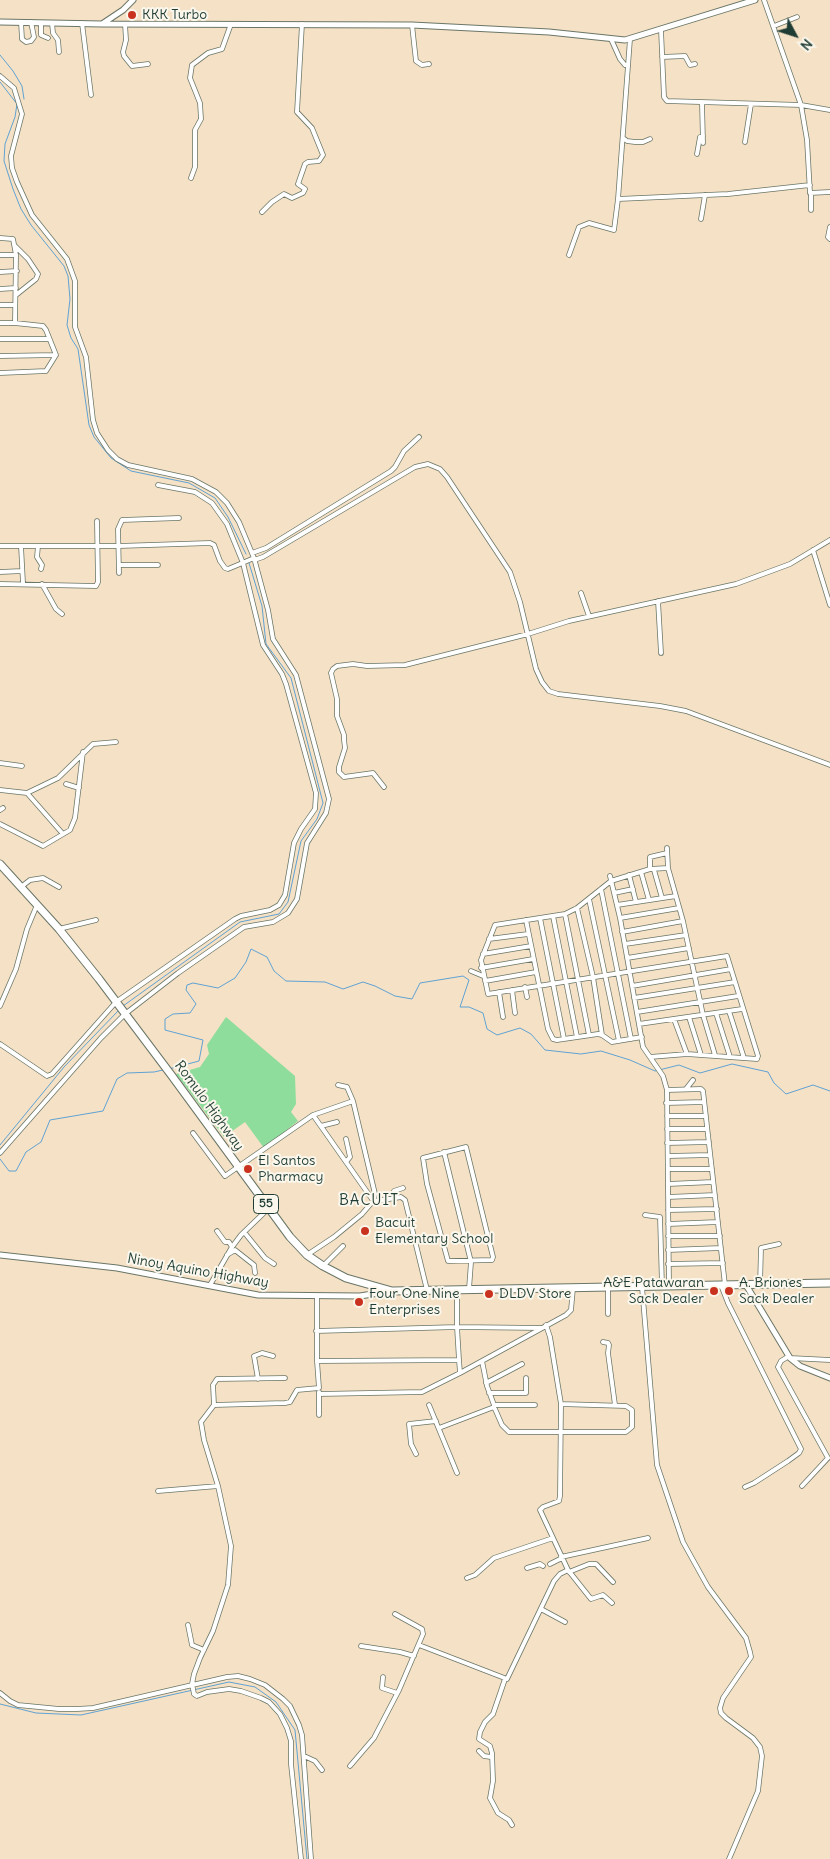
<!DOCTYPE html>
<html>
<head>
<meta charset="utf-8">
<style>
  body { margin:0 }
  #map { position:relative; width:830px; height:1859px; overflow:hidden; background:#f5e1c5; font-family:Delius,sans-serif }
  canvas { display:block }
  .north { position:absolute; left:770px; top:10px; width:50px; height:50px; -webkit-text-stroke:4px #fbf7ec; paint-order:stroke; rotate:130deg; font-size:14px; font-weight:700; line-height:20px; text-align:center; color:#1f3d34 }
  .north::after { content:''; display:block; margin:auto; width:18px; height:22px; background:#1f3d34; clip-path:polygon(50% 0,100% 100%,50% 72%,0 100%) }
</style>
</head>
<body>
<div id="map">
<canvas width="830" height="1859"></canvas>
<div class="north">N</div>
</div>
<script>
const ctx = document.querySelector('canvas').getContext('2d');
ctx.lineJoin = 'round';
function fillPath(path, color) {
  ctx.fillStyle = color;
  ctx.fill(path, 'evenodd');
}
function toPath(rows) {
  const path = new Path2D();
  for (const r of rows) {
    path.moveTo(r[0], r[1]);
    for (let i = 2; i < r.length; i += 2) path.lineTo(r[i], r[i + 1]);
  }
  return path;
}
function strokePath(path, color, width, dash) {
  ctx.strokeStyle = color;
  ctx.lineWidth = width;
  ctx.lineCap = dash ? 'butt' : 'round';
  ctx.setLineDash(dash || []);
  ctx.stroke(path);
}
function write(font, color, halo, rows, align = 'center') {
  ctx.font = font + ' Delius,sans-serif';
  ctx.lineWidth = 4;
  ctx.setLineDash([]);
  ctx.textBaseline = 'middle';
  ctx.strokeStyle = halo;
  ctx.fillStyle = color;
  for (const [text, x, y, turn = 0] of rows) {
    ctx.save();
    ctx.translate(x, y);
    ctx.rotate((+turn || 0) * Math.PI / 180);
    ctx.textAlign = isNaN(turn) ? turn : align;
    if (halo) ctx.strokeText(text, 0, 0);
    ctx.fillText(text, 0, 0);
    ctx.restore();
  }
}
fillPath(toPath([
  [226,1017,295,1076,296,1104,291,1112,298,1121,264,1148,245,1122,224,1137,176,1074,200,1067,209,1054,207,1045]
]), '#8edd9c');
strokePath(toPath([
  [0,55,13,71,22,86,24,99],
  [0,82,17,104,15,117,5,144,4,161,13,189,21,209,31,225,64,266,68,276,70,299,67,325,71,338,78,349,89,425,94,437,111,458,131,471,189,483,215,498,228,517,246,554],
  [123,1006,240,922,279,914,288,902,301,841,317,819,323,803,291,678,266,644,262,606,249,563],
  [169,1069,199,1061,203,1040,165,1030,165,1019,173,1014,190,1013,196,1004,186,990,187,985,193,983,218,988,235,978,246,962,251,949,267,957,274,971,286,981,325,982,343,989,363,982,375,986,395,996,412,999,420,983,463,976,469,980,460,1007,469,1007,483,1013,487,1029,497,1035,520,1028,531,1034,545,1050,581,1054,601,1051,630,1060,655,1071,679,1065,700,1073,732,1064,768,1072,774,1083,786,1094,813,1085,830,1091],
  [0,1145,64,1067,119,1010],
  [0,1159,9,1171,16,1171,26,1152,41,1142,50,1120,103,1111,117,1079,127,1073,154,1072,163,1070],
  [0,1704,36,1713,81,1715,229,1682,255,1687,276,1702,295,1730,307,1859]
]), '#5fa2d3', 1);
const street = toPath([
  [764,0,801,105,807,140,810,193,830,192],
  [21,22,22,39,26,42,31,41,34,37,31,22],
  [41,23,41,35,48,38],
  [52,23,53,33,58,40,59,52],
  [82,23,91,95],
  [125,24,126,40,123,52,124,56,132,66,148,64],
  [412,25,416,61,422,65,429,64],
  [774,26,797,17],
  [661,30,664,97,667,101,801,105,830,110],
  [611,39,620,59,625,65],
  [662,57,685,56,690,65,695,64],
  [0,76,14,88,22,114,11,156,12,168,17,182,32,215,67,259,75,281,75,327,86,357,93,420,97,433,108,450,117,459,128,465,192,479,216,492,227,503,239,522,254,558,268,610,273,639,296,675,329,799,326,813,307,843,297,899,288,913,273,922,244,927,178,973,125,1014,101,1038,0,1153],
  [702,103,703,143],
  [623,138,627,141,635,142,643,142,650,139],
  [745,142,751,104],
  [697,154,700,137,703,136],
  [191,178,195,167,195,130,201,119,200,103,190,78,192,65,208,53,222,49,231,24],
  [811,193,811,210],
  [618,199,630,39],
  [262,212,272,202,284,194,292,198,303,193,305,189,298,184,305,164,308,162,319,161,323,155,312,128,297,112,302,24],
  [701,219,705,195],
  [830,227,828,237,830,239],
  [0,238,13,239,16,255,15,323],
  [15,246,28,259,38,274,36,279,16,295],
  [0,255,16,255],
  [569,255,579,227,589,223,614,230,618,199,728,194,810,185],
  [0,272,17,271],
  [0,289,16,288],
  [0,305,15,305],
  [0,323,15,323,43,326,46,330,56,355,46,371,0,373],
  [0,339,49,339],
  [0,356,56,355],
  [0,546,119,546,210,543,214,545,220,561,225,568,228,569,240,564,254,558],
  [21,546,23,583],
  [38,546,37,557,42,565,41,569],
  [813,550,830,605],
  [252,553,266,548,391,471,395,467,404,451,419,437],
  [254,560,263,557,415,467,428,464,440,469,447,477,510,572,520,602,536,669,542,682,549,691,558,694,660,706,686,711,830,765],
  [119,565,158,565],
  [0,572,22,571],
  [119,573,118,529,122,520,179,518],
  [0,584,96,586,98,582,97,521],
  [42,584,56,609,62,614],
  [581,593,589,616],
  [658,601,661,653],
  [0,763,22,766],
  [66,784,79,788],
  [384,787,373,773,344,777,339,772,339,767,345,748,344,740,344,735,337,716,337,699,331,673,333,669,337,666,353,664,367,666,405,665,528,634,569,621,736,584,790,564,830,540],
  [0,790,27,793,58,778,93,744,116,742],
  [27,793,63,834],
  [0,810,3,808],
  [0,824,43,846,70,830,75,818,83,752],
  [667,848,668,868,683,921,703,1015,715,1055],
  [650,869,650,857,667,853],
  [654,870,662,898],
  [641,872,649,900],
  [629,875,636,902],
  [610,876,620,918,643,1047,663,1076,667,1090,669,1286],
  [21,887,30,880,43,878,59,887],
  [601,889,631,1039],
  [614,893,633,889],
  [589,899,619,1041],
  [617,905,676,896],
  [577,908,593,977,602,1035],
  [565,914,589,1035],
  [553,916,577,1037],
  [540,918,564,1039],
  [620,918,679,908],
  [526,920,548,1029,553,1039,557,1040,598,1034,602,1035,612,1042,642,1037],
  [59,929,96,920],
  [622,932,683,921],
  [489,939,528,934],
  [625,944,686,935],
  [483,954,531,946],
  [627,958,689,948],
  [481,968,533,959],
  [471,971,483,976],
  [485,981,536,972],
  [632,986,731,969],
  [525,987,527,997],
  [512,990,515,1013],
  [499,992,503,1017],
  [634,998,735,982],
  [0,1006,16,969,27,929,37,905],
  [729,1011,744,1058],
  [637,1012,738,996],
  [716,1013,730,1057],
  [689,1017,701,1055],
  [674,1019,687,1054],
  [639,1024,742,1009],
  [0,1044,47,1076,52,1074,116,1002,235,919,241,916,270,910,279,905,285,895,294,843,301,829,315,809,316,793,286,684,282,674,263,645,243,563,227,524,212,503,195,492,158,485],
  [650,1057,687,1054,757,1059,758,1056,727,956,488,994,481,960,495,925,565,914,577,908,611,881,650,869,668,868],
  [338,1085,347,1087,353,1101],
  [686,1089,693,1080],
  [667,1090,701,1089,703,1091,725,1285],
  [666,1103,704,1102],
  [667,1116,705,1116],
  [321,1126,337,1122],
  [667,1129,707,1129],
  [193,1133,225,1176,313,1115,372,1199,377,1201,401,1197,405,1200,427,1290],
  [667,1143,709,1142],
  [466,1147,493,1257,492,1260,448,1261,427,1184,423,1158,466,1147],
  [444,1152,471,1262,469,1289],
  [668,1156,710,1155],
  [346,1162,350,1157,346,1139],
  [668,1169,712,1169],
  [668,1184,713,1182],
  [668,1197,715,1195],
  [394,1198,393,1194,394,1191,403,1188],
  [668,1210,717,1209],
  [645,1215,660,1217,662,1286],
  [668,1224,718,1222],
  [217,1231,225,1242,229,1242,232,1247],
  [244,1232,265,1258,274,1264],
  [668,1236,720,1236],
  [668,1250,721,1248],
  [227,1255,235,1250,254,1265,255,1273],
  [307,1255,334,1237,362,1214,374,1200,375,1194,353,1101,313,1115],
  [668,1264,723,1263],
  [323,1266,343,1246],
  [210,1285,232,1247,241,1235,269,1208],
  [721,1285,728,1303,801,1449,799,1453,788,1461,754,1483,745,1487],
  [760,1285,761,1248,779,1244],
  [642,1287,657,1465,683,1542,708,1587,746,1638,750,1652,751,1657,723,1698,720,1708,721,1713,726,1718,753,1738,760,1747,762,1756,758,1791,729,1859],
  [457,1291,457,1327,542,1328],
  [317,1297,317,1361],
  [608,1314,608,1288],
  [603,1342,608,1343,609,1345,608,1353,615,1405],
  [789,1356,781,1361,778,1367,828,1458,802,1486],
  [790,1358,830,1360],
  [459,1360,460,1373,566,1315,571,1310,573,1288],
  [482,1361,487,1386,494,1405,535,1405],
  [258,1379,254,1356,262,1353,273,1356],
  [486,1383,522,1364],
  [319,1392,319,1415],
  [489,1393,526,1393,526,1378],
  [319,1394,422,1392,460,1373],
  [214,1405,213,1385,217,1379,285,1378],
  [429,1405,457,1473],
  [495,1409,502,1425,509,1432,626,1432,632,1427,632,1410,626,1406,561,1404],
  [439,1428,494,1407],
  [416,1454,411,1444,409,1424,436,1421],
  [158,1491,218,1486],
  [561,1557,648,1538],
  [550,1564,562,1558],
  [527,1568,540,1564,543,1566],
  [568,1570,591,1599,603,1595,612,1603],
  [569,1572,589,1564,596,1564,613,1582],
  [467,1578,475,1575,494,1558,553,1538],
  [541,1609,565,1622],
  [188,1625,192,1645,204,1650],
  [419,1645,507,1679,554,1581,560,1574,568,1570,540,1510,543,1507,559,1501,560,1496,561,1404,550,1337,546,1325],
  [361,1646,400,1652,414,1656],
  [383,1677,382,1688,397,1693],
  [505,1679,493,1714,485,1722,480,1732,479,1739,490,1746,492,1753,493,1781,490,1798,498,1813,509,1820,512,1825],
  [0,1693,10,1701,18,1705,59,1709,77,1709,93,1708,227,1677,238,1676,250,1679,265,1685,283,1699,290,1706,299,1725,302,1735,311,1859],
  [479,1751,484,1756,491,1757],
  [304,1756,315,1761,322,1770],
  [350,1766,374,1738,399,1690,423,1634,422,1629,395,1614],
  [301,1859,291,1764,291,1741,287,1728,280,1714,269,1702,261,1698,241,1691,229,1689,207,1692,197,1696,194,1694,192,1684,194,1674,200,1658,213,1631,228,1585,231,1546,218,1486,204,1440,201,1422,214,1405,285,1403,290,1402,297,1390,319,1388,317,1361,459,1360,457,1327,316,1331]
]);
const secondary = toPath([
  [0,22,102,24,123,10,133,0],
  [102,24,412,25,549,32,625,40,755,0],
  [0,1255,117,1268,258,1295,360,1296,391,1291],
  [746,1285,790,1358,800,1366,830,1378]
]);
const highway = toPath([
  [0,864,59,929,99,979,172,1076,290,1237,307,1255,323,1266,346,1278,392,1291,830,1283]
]);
strokePath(street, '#6a7667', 5.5);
strokePath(secondary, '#6a7667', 7);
strokePath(highway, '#6a7667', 9);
strokePath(street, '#fff', 4);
strokePath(secondary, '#fff', 5);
strokePath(highway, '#fff', 7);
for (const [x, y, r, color] of [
  [132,15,5,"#c8321e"],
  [248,1169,5,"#c8321e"],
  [365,1231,5,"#c8321e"],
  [714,1291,5,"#c8321e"],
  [729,1291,5,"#c8321e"],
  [489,1294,5,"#c8321e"],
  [359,1302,5,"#c8321e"]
]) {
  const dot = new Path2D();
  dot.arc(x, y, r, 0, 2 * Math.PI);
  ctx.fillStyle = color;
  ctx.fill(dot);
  strokePath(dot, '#fbf7ec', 2);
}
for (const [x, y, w] of [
  [266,1204,25]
]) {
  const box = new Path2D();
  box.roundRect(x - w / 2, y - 9.5, w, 19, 4);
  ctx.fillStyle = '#fbf7ec';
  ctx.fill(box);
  strokePath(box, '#1f3d34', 1);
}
write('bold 12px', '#1f3d34', null, [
  ["55",266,1204]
]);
write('14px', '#1f3d34', '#fbf7ec', [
  ["KKK Turbo",142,15],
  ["El Santos",258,1161],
  ["Pharmacy",258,1177],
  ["Bacuit",375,1223],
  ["Elementary School",375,1239],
  ["A&E Patawaran",704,1283,"right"],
  ["Sack Dealer",704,1299,"right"],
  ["A. Briones",739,1283],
  ["Sack Dealer",739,1299],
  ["Four One Nine",369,1294],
  ["Enterprises",369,1310],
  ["DLDV Store",499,1294]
], 'left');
write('14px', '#1f3d34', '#fbf7ec', [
  ["Romulo Highway",209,1106,54],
  ["Ninoy Aquino Highway",198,1271,10]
]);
ctx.letterSpacing = '1px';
write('15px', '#1f3d34', '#fbf7ec', [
  ["BACUIT",369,1201]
]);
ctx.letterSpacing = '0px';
</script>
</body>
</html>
